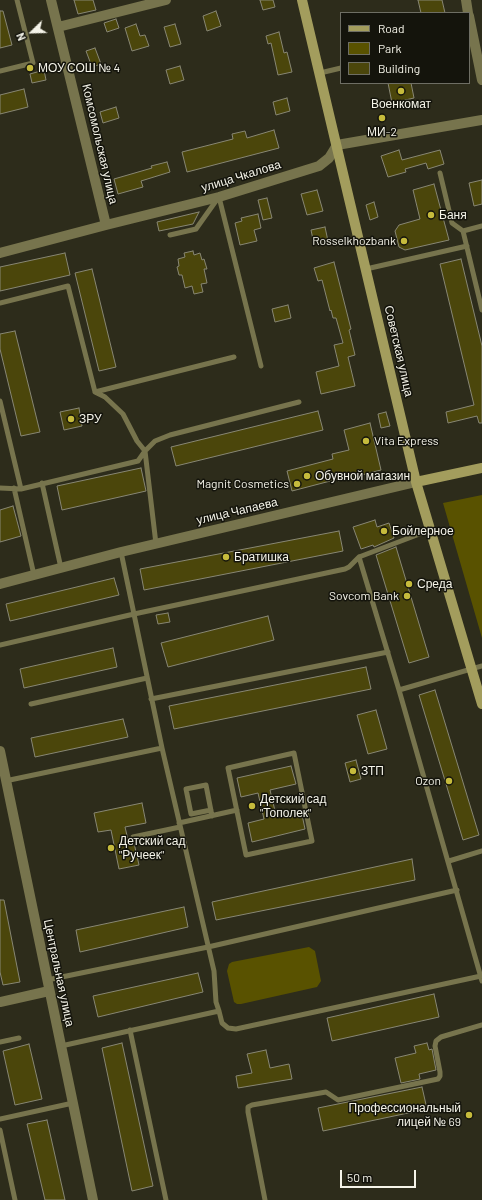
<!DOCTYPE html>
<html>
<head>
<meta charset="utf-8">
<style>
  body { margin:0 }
  #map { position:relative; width:482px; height:1200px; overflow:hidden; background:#2d2c1b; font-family:Barlow,sans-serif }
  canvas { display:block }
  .legend { position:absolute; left:340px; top:12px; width:130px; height:72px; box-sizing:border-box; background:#14140c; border:1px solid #6e6e64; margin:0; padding:5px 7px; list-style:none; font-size:12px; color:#f5f4e9 }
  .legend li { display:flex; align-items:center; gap:8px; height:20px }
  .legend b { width:20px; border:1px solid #6e6e64 }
  .north { position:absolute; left:12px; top:12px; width:40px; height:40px; -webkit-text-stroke:3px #14140c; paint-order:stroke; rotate:247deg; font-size:11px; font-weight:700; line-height:16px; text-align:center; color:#f5f4e9 }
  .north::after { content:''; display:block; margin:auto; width:14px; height:18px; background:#f5f4e9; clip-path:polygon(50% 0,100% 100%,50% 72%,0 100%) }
  .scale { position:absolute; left:340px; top:1170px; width:76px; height:18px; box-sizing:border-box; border:2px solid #f5f4e9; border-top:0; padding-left:5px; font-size:12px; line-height:14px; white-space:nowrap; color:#f5f4e9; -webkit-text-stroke:3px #14140c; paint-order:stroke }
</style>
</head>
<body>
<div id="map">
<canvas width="482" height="1200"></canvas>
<ul class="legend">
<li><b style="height:5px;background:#a39d5d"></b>Road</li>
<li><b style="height:11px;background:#595200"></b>Park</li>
<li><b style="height:11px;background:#4b460b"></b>Building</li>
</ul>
<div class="north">N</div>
<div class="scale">50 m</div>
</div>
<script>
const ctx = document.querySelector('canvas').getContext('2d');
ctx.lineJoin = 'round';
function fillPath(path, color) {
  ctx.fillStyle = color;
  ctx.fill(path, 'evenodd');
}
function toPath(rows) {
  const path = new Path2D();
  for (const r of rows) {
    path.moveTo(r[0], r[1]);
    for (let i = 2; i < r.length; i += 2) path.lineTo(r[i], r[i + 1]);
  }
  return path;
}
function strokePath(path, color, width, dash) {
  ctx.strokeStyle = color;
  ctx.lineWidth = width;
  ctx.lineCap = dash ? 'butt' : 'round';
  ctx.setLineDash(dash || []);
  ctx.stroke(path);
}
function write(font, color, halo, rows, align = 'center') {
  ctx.font = font + ' Barlow,sans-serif';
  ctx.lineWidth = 3;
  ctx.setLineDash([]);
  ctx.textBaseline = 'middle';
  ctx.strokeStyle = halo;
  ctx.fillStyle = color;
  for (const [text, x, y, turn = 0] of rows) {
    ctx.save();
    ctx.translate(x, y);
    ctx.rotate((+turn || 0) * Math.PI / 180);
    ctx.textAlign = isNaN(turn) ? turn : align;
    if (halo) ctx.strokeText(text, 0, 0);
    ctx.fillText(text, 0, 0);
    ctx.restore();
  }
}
fillPath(toPath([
  [482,495,482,638,443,503],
  [309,947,315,951,321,981,317,987,241,1004,237,1004,234,1002,227,971,229,964,232,962]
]), '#595200');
const building = toPath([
  [74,0,93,0,96,10,78,14,74,0],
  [260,0,273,0,275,7,263,10,260,0],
  [418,0,442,0,445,13,421,13,418,0],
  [0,11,3,11,12,45,0,48,0,11],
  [216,11,221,26,207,31,203,16,216,11],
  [116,19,119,28,107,32,104,23,116,19],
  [136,24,140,36,145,35,149,46,132,51,125,28,136,24],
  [175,24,181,44,170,47,164,27,175,24],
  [279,32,284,53,287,52,292,72,278,75,271,43,268,44,266,36,279,32],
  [95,48,101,64,92,67,86,51,95,48],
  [180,66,184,80,170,84,166,70,180,66],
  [44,70,46,80,32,83,30,74,44,70],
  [388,83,411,83,414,98,392,103,388,83],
  [24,89,28,107,0,114,0,95,24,89],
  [287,98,290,111,276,115,273,102,287,98],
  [116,107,119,118,103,123,100,112,116,107],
  [274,130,279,148,187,172,182,152,233,139,232,134,245,131,247,138,274,130],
  [399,150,402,160,440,150,444,164,428,169,426,163,405,169,406,172,388,177,381,156,399,150],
  [167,162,170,172,141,181,143,187,118,194,114,179,152,168,151,166,167,162],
  [482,180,482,204,474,206,469,183,482,180],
  [434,184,449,240,405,250,399,247,395,231,399,225,420,219,413,190,434,184],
  [317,190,323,211,307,215,301,194,317,190],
  [267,198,272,218,263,220,258,200,267,198],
  [374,202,378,217,370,220,366,205,374,202],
  [199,212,193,224,159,231,157,222,199,212],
  [258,214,261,228,254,230,257,241,240,245,235,223,242,221,241,218,258,214],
  [325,227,328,241,314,244,311,230,325,227],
  [193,251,194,255,200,253,202,260,204,259,207,269,204,269,207,283,201,284,203,292,194,294,192,286,185,288,182,275,179,275,177,267,179,266,178,259,185,257,184,253,193,251],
  [65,253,70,275,0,291,0,267,65,253],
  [461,259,482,346,482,423,479,423,477,416,448,423,446,412,474,405,440,264,461,259],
  [334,262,351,329,349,330,355,355,348,357,355,386,321,394,316,372,339,366,334,345,343,343,336,318,333,318,331,310,330,311,322,280,318,281,314,268,334,262],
  [92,269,116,367,99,371,75,273,92,269],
  [288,305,291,318,275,322,272,309,288,305],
  [15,331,40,432,21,436,0,349,0,334,15,331],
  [79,408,82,426,64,430,60,412,79,408],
  [318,411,323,430,176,466,171,447,318,411],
  [386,412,390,426,381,428,378,414,386,412],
  [370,423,381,470,338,481,338,479,292,491,287,471,333,459,332,454,349,450,344,430,370,423],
  [141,468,146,491,62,510,57,486,141,468],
  [13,506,21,536,0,542,0,510,13,506],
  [375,520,377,527,389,523,394,538,374,547,373,545,361,549,353,527,375,520],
  [339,531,343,551,144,590,140,569,339,531],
  [396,547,429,657,409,663,376,555,396,547],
  [114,578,119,595,10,621,6,604,114,578],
  [168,613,170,622,158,624,156,615,168,613],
  [268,616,274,640,168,667,161,643,268,616],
  [113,648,117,667,24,688,20,669,113,648],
  [366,667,371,689,174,729,169,706,366,667],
  [435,690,479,835,463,840,419,695,435,690],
  [376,710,387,749,368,754,357,715,376,710],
  [123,719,128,737,35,757,31,738,123,719],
  [356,760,361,779,350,782,345,763,356,760],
  [291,766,296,784,270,790,276,815,301,810,305,829,252,842,248,823,264,819,258,793,241,797,237,778,291,766],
  [142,803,146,823,125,827,129,844,134,843,139,865,119,869,111,830,98,832,94,813,142,803],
  [412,859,415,880,216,920,212,902,412,859],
  [0,900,4,900,20,982,3,985,0,972,0,900],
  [184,907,188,927,80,952,76,930,184,907],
  [198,973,203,992,98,1017,93,996,198,973],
  [434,994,439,1017,332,1041,327,1018,434,994],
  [122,1043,153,1186,132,1191,102,1048,122,1043],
  [427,1043,429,1050,432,1049,436,1070,419,1074,420,1079,401,1083,395,1058,416,1053,414,1046,427,1043],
  [29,1044,42,1099,15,1105,3,1051,29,1044],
  [266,1050,270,1068,289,1064,292,1079,238,1088,236,1076,252,1073,247,1054,266,1050],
  [422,1087,427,1109,323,1131,318,1108,422,1087],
  [47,1120,65,1200,45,1200,27,1124,47,1120]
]);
fillPath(building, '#4b460b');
strokePath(building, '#888774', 1);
strokePath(toPath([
  [0,71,33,63,17,0],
  [320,73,341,68],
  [440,173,452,223,463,231],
  [219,197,261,366],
  [482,226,463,231,482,310],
  [170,235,196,229,218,198],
  [366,269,467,246],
  [0,303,68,286,95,392],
  [95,392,234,357],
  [0,401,21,489],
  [42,483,61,568],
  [0,488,21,489,138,461,145,451,137,441,123,414,105,397,95,392],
  [14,488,34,575],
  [430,530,359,557,399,690,482,981],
  [156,544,145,451,155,441,170,435,299,402],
  [121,552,162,748,214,971,216,1002,219,1011],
  [0,645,134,614,345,569,349,567,359,557],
  [399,690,482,666],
  [151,699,388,652],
  [31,704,147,678],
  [294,753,312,841,246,855,228,768,294,753],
  [5,781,162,748],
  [211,810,191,814,186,789,206,785,212,816],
  [179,823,237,810],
  [133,837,180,827],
  [449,861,482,851],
  [47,980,208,947,457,890],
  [130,1030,166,1200],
  [0,1042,19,1038],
  [61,1046,219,1011,222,1023,228,1028,236,1029,481,976],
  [0,1119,73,1103],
  [0,1130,15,1200],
  [265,1200,248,1112,248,1107,252,1105,326,1092,338,1100,438,1079,440,1076,440,1072,435,1046,436,1041,441,1037,482,1025]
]), '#77744d', 5);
strokePath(toPath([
  [51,0,106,225],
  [466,0,468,13],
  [469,16,482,80],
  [58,27,166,0],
  [0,253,106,225,219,197,319,166,329,158,337,145,482,120],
  [0,584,121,552,416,482],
  [0,751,93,1200],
  [0,1002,49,991]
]), '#77744d', 10);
strokePath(toPath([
  [302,0,416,482,482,704],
  [416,482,482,468]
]), '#a39d5d', 10);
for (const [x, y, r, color] of [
  [30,68,4,"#c6bb3c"],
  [401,91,4,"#c6bb3c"],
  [382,118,4,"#c6bb3c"],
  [431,215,4,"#c6bb3c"],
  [404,241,4,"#c6bb3c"],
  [71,419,4,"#c6bb3c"],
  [366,441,4,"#c6bb3c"],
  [307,476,4,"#c6bb3c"],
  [297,484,4,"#c6bb3c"],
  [384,531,4,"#c6bb3c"],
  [226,557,4,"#c6bb3c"],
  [409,584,4,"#c6bb3c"],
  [407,596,4,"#c6bb3c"],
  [353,771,4,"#c6bb3c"],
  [449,781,4,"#c6bb3c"],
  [252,806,4,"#c6bb3c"],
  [111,848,4,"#c6bb3c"],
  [469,1115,4,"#c6bb3c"]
]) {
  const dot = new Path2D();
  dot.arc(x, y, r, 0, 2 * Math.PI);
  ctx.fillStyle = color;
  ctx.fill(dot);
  strokePath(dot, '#14140c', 1.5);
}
write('12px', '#f5f4e9', '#14140c', [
  ["МОУ СОШ № 4",38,68],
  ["Военкомат",401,104,"center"],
  ["МИ-2",382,132,"center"],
  ["Баня",439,215],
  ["Rosselkhozbank",396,241,"right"],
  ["ЗРУ",79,419],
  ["Vita Express",374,441],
  ["Обувной магазин",315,476],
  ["Magnit Cosmetics",289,484,"right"],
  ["Бойлерное",392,531],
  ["Братишка",234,557],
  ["Среда",417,584],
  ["Sovcom Bank",399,596,"right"],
  ["ЗТП",361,771],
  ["Ozon",441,781,"right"],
  ["Детский сад",260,799],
  ["\"Тополек\"",260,813],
  ["Детский сад",119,841],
  ["\"Ручеек\"",119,855],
  ["Профессиональный",461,1108,"right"],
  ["лицей № 69",461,1122,"right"]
], 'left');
write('12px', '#f5f4e9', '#14140c', [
  ["Комсомольская улица",100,144,77],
  ["улица Чкалова",241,176,-17],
  ["Советская улица",399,351,77],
  ["улица Чапаева",237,511,-13],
  ["Центральная улица",59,973,78]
]);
</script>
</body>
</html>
